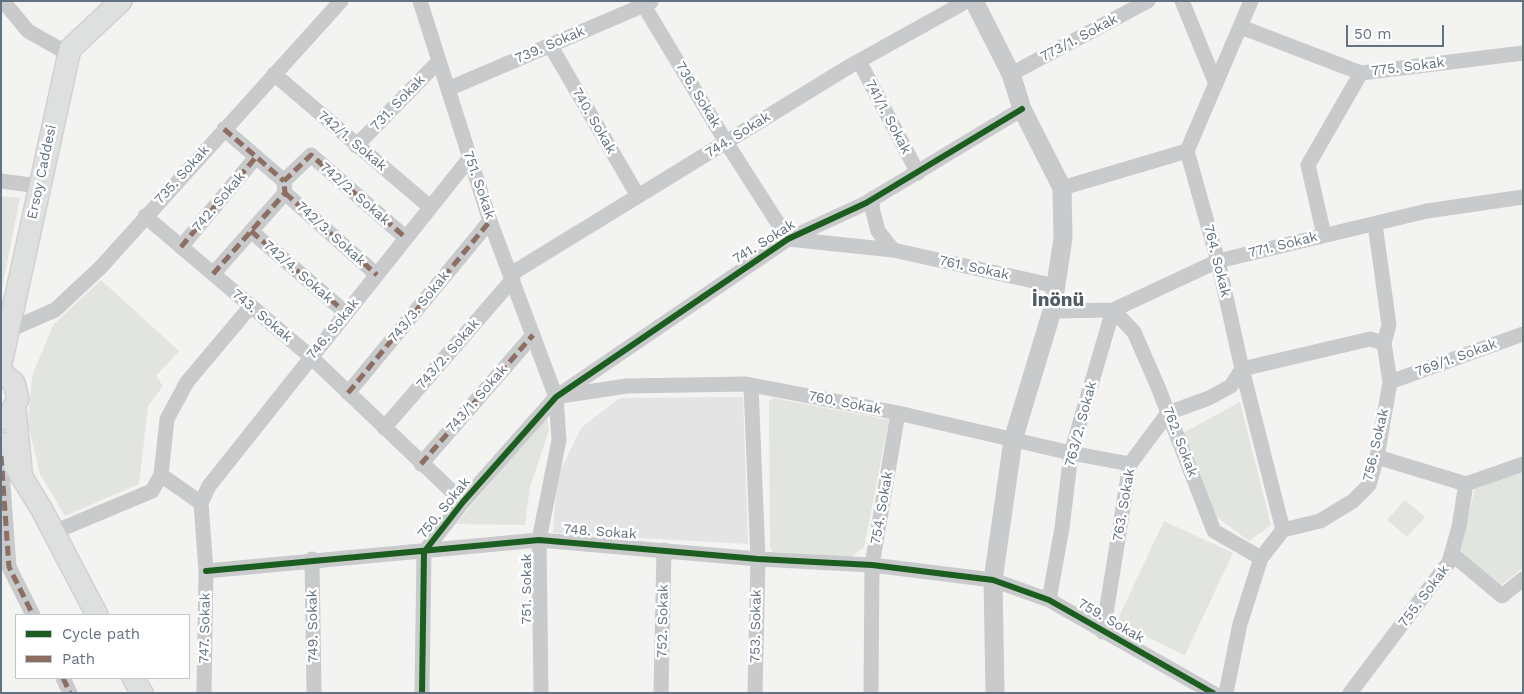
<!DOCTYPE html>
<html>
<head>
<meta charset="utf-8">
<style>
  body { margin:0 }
  #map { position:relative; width:1524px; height:694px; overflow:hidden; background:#f3f3f1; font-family:"Work Sans",sans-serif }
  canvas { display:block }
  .frame { position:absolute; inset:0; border:2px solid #637280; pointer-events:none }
  .legend { position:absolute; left:15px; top:614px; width:175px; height:65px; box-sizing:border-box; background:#fff; border:1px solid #c1c7cc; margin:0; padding:6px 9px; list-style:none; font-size:15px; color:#637280 }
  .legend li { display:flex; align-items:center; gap:10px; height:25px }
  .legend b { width:25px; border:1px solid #c1c7cc }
  .scale { position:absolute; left:1346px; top:25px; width:98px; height:22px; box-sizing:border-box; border:2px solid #637280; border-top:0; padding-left:6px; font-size:15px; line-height:18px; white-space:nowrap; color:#637280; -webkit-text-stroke:4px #fff; paint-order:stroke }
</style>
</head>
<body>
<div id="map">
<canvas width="1524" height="694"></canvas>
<div class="frame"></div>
<ul class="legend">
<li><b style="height:6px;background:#1b5e20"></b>Cycle path</li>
<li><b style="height:6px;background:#8d6e63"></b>Path</li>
</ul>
<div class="scale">50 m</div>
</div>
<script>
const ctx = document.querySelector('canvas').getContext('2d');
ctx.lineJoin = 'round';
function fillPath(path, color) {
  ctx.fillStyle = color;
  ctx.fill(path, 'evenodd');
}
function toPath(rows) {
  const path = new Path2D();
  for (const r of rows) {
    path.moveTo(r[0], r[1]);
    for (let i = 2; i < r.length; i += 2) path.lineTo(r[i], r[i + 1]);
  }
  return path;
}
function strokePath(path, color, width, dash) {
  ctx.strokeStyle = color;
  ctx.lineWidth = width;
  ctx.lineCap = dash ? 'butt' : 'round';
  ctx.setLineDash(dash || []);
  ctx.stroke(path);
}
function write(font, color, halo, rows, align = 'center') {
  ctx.font = font + ' "Work Sans",sans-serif';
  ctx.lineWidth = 5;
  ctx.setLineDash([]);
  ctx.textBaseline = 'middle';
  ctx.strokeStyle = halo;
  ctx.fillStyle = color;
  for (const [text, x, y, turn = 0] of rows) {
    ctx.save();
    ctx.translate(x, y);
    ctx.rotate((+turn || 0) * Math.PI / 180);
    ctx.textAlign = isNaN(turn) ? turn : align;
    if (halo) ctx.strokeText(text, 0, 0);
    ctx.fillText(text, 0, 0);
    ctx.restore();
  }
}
fillPath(toPath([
  [743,397,748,544,553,533,557,477,582,427,620,398]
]), '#e3e4e3');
fillPath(toPath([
  [1,196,20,198,1,293],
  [101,280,179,351,156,376,163,386,148,406,139,484,65,516,40,474,28,424,32,376,53,325],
  [773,398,889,420,864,547,851,557,773,552,770,548,769,401],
  [1240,402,1271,525,1249,541,1213,514,1181,434],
  [547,415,549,431,530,487,525,525,456,524],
  [1523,470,1523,568,1500,586,1459,551,1475,489],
  [1405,500,1425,517,1407,537,1387,520],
  [1164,521,1233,553,1185,655,1116,623]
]), '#e2e5df');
const secondary = toPath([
  [1,364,70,49,121,1],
  [1,372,14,383,18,399,10,414,1,419],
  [15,408,21,471],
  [1,443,42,510,97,615],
  [133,678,142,693]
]);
strokePath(secondary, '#d0d1d1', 24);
strokePath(toPath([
  [3,1,28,31,58,48,70,49],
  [420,1,490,221,556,397,559,440,539,540,541,693],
  [641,1,726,142,788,239,893,250,1056,286],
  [1182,1,1216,84],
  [1251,1,1187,151,1218,261,1242,369,1283,530],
  [1241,27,1361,73,1523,53],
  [550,45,638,196],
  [859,61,918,173],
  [274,74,430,207],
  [1011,74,1148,1],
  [448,89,651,2],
  [224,129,284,181],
  [356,146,439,61],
  [1,181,38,186],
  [1062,188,1187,151],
  [285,193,377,275],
  [873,198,872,208,878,231,893,250],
  [145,216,311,357,463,502],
  [251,231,346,313],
  [1324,235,1308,165,1361,73],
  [181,247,256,157],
  [213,274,285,193,284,181,311,155,406,238],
  [511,274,850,66,967,1],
  [1113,310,1134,332,1158,387,1214,531,1261,558],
  [1052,311,1113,310,1218,261,1427,211,1523,197],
  [9,330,55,310,101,267,341,1],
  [1390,382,1523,334],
  [751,385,758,559,755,693],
  [348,393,490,221],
  [560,396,627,386,746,384,898,413,1071,453,1130,464],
  [384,428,513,279],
  [1,456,9,567,33,615],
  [1377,457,1466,484],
  [421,464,533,335],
  [161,475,167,419,187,382,251,306],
  [1466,484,1523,464],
  [54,532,152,491,161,475,201,503],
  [1452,554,1502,596,1523,579],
  [312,559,314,693],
  [206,571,539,540,758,559,872,565,993,580,1049,600,1213,693],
  [1049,600,1062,528,1071,453,1113,310],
  [1103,632,1130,464,1168,413,1209,398,1231,386,1242,369,1370,339,1384,343],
  [63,678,70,693],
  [204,693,206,571,201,503,209,486,469,159],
  [422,693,424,552,463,502,556,397,788,239,866,203,1022,109],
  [661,693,664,550],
  [871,693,872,565,898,413],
  [1226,693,1240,624,1261,558,1283,530,1320,521,1353,501,1369,485,1377,457,1390,382,1384,343,1389,325,1375,224],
  [1350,693,1449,562,1459,527,1466,484]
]), '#c8cacb', 15);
strokePath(toPath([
  [974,1,1011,74,1022,109,1062,188,1063,238,1052,311,1013,440,993,580,995,693]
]), '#c8cacb', 19);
strokePath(secondary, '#dedfdf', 21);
strokePath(toPath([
  [224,129,284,181],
  [285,193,377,275],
  [251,231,346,313],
  [181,247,256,157],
  [213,274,285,193,284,181,311,155,406,238],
  [348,393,490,221],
  [1,456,9,567,33,615],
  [421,464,533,335],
  [63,678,70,693]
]), '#8d6e63', 5, [10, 5]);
strokePath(toPath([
  [206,571,539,540,758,559,872,565,993,580,1049,600,1213,693],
  [422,693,424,552,463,502,556,397,788,239,866,203,1022,109]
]), '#1b5e20', 6);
write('14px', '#637280', '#fff', [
  ["773/1. Sokak",1079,38,-28],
  ["739. Sokak",550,45,-23],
  ["775. Sokak",1408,67,-7],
  ["736. Sokak",698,95,59],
  ["731. Sokak",398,103,-46],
  ["741/1. Sokak",888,117,62],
  ["740. Sokak",594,121,60],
  ["744. Sokak",738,135,-32],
  ["742/1. Sokak",352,141,40],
  ["Ersoy Caddesi",42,172,-78],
  ["735. Sokak",182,175,-48],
  ["751. Sokak",479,185,71],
  ["742/2. Sokak",355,194,41],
  ["742. Sokak",219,202,-50],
  ["742/3. Sokak",331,234,42],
  ["741. Sokak",764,242,-32],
  ["771. Sokak",1283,245,-14],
  ["764. Sokak",1217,261,76],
  ["761. Sokak",974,268,12],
  ["742/4. Sokak",298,272,41],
  ["743/3. Sokak",419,307,-51],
  ["743. Sokak",262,316,40],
  ["746. Sokak",333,329,-51],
  ["743/2. Sokak",448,354,-49],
  ["769/1. Sokak",1456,358,-20],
  ["743/1. Sokak",477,399,-49],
  ["760. Sokak",845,403,11],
  ["763/2. Sokak",1081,424,-75],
  ["762. Sokak",1180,442,69],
  ["756. Sokak",1376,445,-77],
  ["763. Sokak",1124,505,-80],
  ["750. Sokak",444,508,-51],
  ["754. Sokak",882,508,-80],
  ["748. Sokak",600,532,4],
  ["751. Sokak",527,589,-90],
  ["755. Sokak",1424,596,-53],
  ["752. Sokak",663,621,-89],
  ["759. Sokak",1111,621,30],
  ["749. Sokak",313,626,-91],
  ["753. Sokak",756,626,-89],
  ["747. Sokak",205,628,-89]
]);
write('bold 19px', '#515c65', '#fff', [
  ["İnönü",1058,300]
]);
</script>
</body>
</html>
